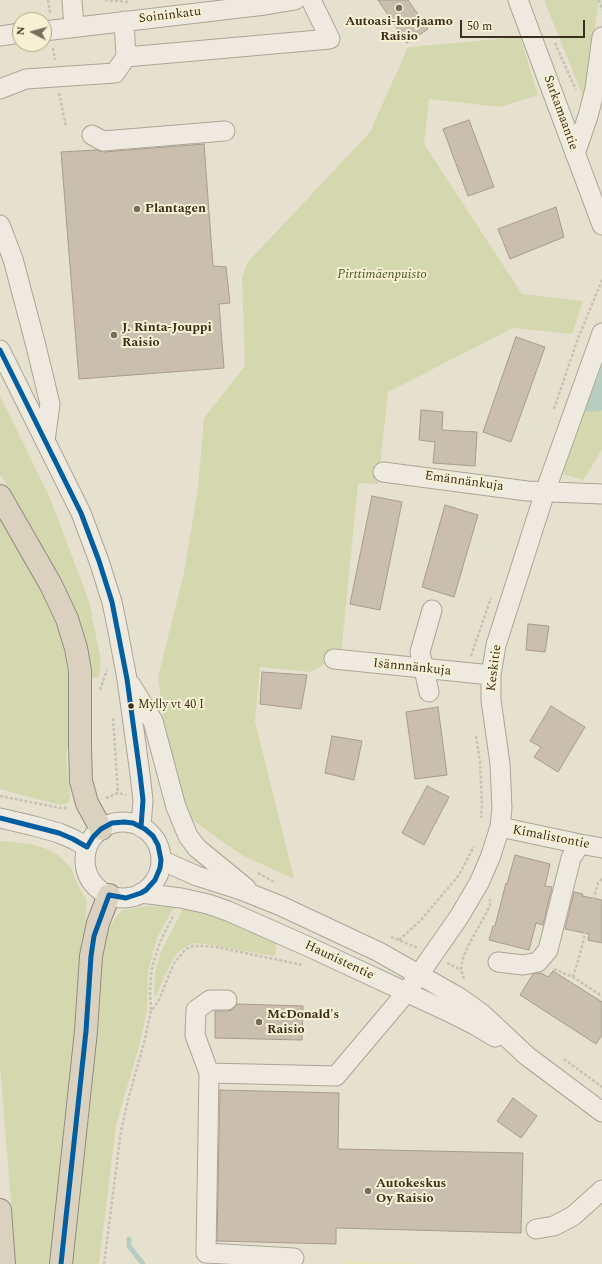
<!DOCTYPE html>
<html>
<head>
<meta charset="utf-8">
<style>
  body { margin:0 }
  #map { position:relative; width:602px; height:1264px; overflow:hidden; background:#e6e1ce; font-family:Spectral,serif }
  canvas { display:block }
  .north { position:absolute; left:12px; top:12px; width:40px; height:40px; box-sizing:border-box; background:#f8f0d3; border:1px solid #ada28a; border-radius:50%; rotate:276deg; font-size:11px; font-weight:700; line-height:16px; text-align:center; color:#3c2e1d }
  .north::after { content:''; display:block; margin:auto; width:14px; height:18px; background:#786d5b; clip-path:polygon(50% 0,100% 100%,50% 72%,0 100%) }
  .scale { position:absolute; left:460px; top:20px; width:125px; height:18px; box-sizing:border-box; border:2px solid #3c2e1d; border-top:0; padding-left:5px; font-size:12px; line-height:14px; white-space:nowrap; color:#3c2e1d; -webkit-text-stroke:3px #f8f0d3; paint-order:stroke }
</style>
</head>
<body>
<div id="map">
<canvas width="602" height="1264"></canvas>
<div class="north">N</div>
<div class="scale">50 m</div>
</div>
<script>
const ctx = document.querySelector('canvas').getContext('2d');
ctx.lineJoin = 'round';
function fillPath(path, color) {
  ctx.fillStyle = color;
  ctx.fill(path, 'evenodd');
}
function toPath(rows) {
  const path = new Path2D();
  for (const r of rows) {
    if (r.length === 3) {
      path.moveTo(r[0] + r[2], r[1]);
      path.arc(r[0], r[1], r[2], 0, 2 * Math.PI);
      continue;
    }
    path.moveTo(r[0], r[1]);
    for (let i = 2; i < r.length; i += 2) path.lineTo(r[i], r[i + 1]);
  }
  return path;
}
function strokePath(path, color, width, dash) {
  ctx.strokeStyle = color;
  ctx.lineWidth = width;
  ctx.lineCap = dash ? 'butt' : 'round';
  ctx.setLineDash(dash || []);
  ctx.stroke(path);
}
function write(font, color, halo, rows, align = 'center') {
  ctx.font = font + ' Spectral,serif';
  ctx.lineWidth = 4;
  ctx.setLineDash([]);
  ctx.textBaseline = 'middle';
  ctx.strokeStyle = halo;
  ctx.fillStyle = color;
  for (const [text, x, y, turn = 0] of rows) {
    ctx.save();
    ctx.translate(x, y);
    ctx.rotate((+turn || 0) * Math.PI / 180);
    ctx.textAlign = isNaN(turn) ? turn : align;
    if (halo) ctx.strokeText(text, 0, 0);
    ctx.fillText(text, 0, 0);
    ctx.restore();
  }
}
fillPath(toPath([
  [350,1261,441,1264,343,1264]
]), '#e7e2be');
fillPath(toPath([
  [544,0,599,0,584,99],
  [520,37,538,95,500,107,429,99,424,144,522,294,583,301,572,334,513,328,388,392,378,484,358,483,341,655,310,672,260,667,255,721,294,879,242,855,217,838,193,820,182,803,169,759,158,677,184,572,198,488,204,418,245,366,242,278,247,263,370,132,408,47],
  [602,355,602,450,583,480,563,474,582,411],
  [0,396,50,498,89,601,101,661,99,677,94,678,92,676,86,647,76,619,58,575,17,501,0,474],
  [0,521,38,585,61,636,65,655,70,690,71,723,66,757,70,798,68,803,65,804,60,805,0,789],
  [0,841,30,844,47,849,58,855,71,868,78,885,86,899,87,904,62,1162,50,1264,16,1264,0,1066],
  [147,906,174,907,157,938,148,971,147,1009,141,1039,116,1125,99,1264,71,1264,103,947,107,932,116,916,123,910],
  [184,907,203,908,276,941,276,954,273,956,199,943,190,944,181,950,174,957,164,977,156,997,154,993,155,971,161,952]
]), '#d4d8af');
fillPath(toPath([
  [602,366,602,410,601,411,589,412,585,410]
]), '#b8cdc2');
strokePath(toPath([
  [129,1239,129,1246,143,1264]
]), '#b8cdc2', 5);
const building = toPath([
  [378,0,408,0,428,29,407,43,378,0],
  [469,120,494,187,468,196,443,129,469,120],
  [204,144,213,266,226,267,230,303,219,304,224,368,79,379,61,152,96,150,104,152,204,144],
  [556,207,564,237,510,259,498,229,556,207],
  [516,337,545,347,511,442,483,432,516,337],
  [421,410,443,412,442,430,477,432,475,466,433,463,435,442,419,440,421,410],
  [372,496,402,502,380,610,350,604,372,496],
  [445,505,478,515,454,597,422,587,445,505],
  [528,624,549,626,545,652,526,650,528,624],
  [262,672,307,675,301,709,260,704,262,672],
  [551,706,585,727,558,772,534,757,541,747,530,741,551,706],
  [438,707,447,775,415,779,406,712,438,707],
  [332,736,362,741,354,780,325,773,332,736],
  [427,786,449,797,424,845,402,833,427,786],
  [515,855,550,864,545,886,552,887,543,925,536,923,529,950,489,940,493,926,495,926,506,883,507,884,515,855],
  [574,892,583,894,582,896,602,900,602,943,588,940,589,934,565,929,574,892],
  [553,971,602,1002,602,1035,596,1044,520,995,533,974,541,973,548,977,553,971],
  [237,1004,303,1006,302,1040,215,1038,215,1011,227,1011,232,1010,237,1004],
  [220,1090,339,1093,338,1149,523,1153,521,1233,336,1228,336,1244,217,1241,220,1090],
  [513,1098,537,1116,521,1138,497,1121,513,1098]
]);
fillPath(building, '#cabfae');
strokePath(building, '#a79c8d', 1);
const minor = toPath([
  [72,0,74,27],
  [518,0,602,225],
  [44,31,265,5,295,0],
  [0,36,20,33],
  [126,57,330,39,311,0],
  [0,89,26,79,115,73,126,57,124,21],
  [92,135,103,141,225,131],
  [575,154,588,116,595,89,602,37],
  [0,225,13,259,36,346,50,404,45,441],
  [0,350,81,513,99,561,112,602,118,631,127,679,140,774,143,800,141,827],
  [383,472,527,491,602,494],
  [334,659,491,675],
  [131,685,153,721,176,807,188,836,197,848,246,888],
  [429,692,420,652,432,610],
  [0,818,34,826,59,833,73,839,87,847],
  [123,860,38],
  [500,827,580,844,602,848],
  [161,860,197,876,241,890,281,906,379,952,460,998,481,1013,527,1056,602,1112],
  [141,893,181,898,208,904,228,911,307,946,451,1013,475,1025,495,1037],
  [498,962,523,965,538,962,548,950,571,858,580,844],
  [209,1073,195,1035,196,1010,210,1000,227,1000],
  [536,1229,554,1226,573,1216,602,1190],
  [294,1258,206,1253,209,1073,336,1076,406,993,459,917,479,883,490,858,500,827,502,808,500,764,491,700,491,675,496,645,545,492,602,333]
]);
const highway = toPath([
  [0,496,51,585,67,619,76,648,80,671,80,746,81,781,87,803,101,829],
  [0,1210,4,1264],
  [61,1264,86,1031,91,956,98,923,109,895]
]);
strokePath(minor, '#aca596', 21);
strokePath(highway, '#918b7e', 24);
strokePath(toPath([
  [48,0,50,13],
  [105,0,128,2],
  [599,0,602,10],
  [555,43,576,90],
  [53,48,55,60],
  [59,93,66,126],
  [554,409,577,341,602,280],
  [471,656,491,598],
  [100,690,107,670],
  [113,718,118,793],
  [476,736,480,762,482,805,481,818],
  [0,796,60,808,68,808],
  [106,798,118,793,126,795],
  [258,873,276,883],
  [391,937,418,948],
  [399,940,421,920,459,875,474,846],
  [447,963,461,970],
  [554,969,573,977,602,996],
  [573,977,580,954,595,894,598,883,602,879],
  [464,979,461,970,463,958,468,946,490,906,490,899],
  [151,1010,150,989,152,967,160,942,174,914],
  [564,1059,602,1087],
  [104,1264,121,1131,128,1100,144,1043,151,1011,158,1002,174,963,186,949,193,946,203,946,216,947,303,965]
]), '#c7c2b6', 2.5, [3, 2]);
strokePath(minor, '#eeeae0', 19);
strokePath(highway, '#dad2be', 22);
strokePath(toPath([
  [0,350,81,513,99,561,112,602,127,679,140,774,143,800,141,827],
  [0,818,59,833,73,839,87,847,93,837,101,829,112,823,124,822,133,823,145,829,153,836,158,845,161,860,160,868,155,880,146,890,141,893,126,898,109,895,94,936,91,956,86,1031,61,1264]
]), '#005ea1', 5);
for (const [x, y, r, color] of [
  [399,8,4,"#786d5b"],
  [137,209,4,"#786d5b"],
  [114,335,4,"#786d5b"],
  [131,706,3.5,"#3c2e1d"],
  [259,1022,4,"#786d5b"],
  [368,1191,4,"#786d5b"]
]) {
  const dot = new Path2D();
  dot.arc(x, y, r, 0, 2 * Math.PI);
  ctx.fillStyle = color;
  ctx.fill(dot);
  strokePath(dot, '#f8f0d3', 1.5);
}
write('12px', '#3c2e1d', '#f8f0d3', [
  ["Mylly vt 40 I",138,706]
], 'left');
write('13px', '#3c2e1d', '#f8f0d3', [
  ["Soininkatu",170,16,-7],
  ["Sarkamaantie",560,113,70],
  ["Emännänkuja",464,482,8],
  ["Isännnänkuja",412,668,6],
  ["Keskitie",495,668,-83],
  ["Kimalistontie",551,838,11],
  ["Haunistentie",339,961,25]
]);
write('bold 13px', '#3c2e1d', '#f8f0d3', [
  ["Autoasi-korjaamo",399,22,"center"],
  ["Raisio",399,37,"center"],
  ["Plantagen",145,209],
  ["J. Rinta-Jouppi",122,328],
  ["Raisio",122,343],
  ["McDonald's",267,1015],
  ["Raisio",267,1030],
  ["Autokeskus",376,1184],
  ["Oy Raisio",376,1199]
], 'left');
write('italic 13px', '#475922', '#f8f0d3', [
  ["Pirttimäenpuisto",382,275]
]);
</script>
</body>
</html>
